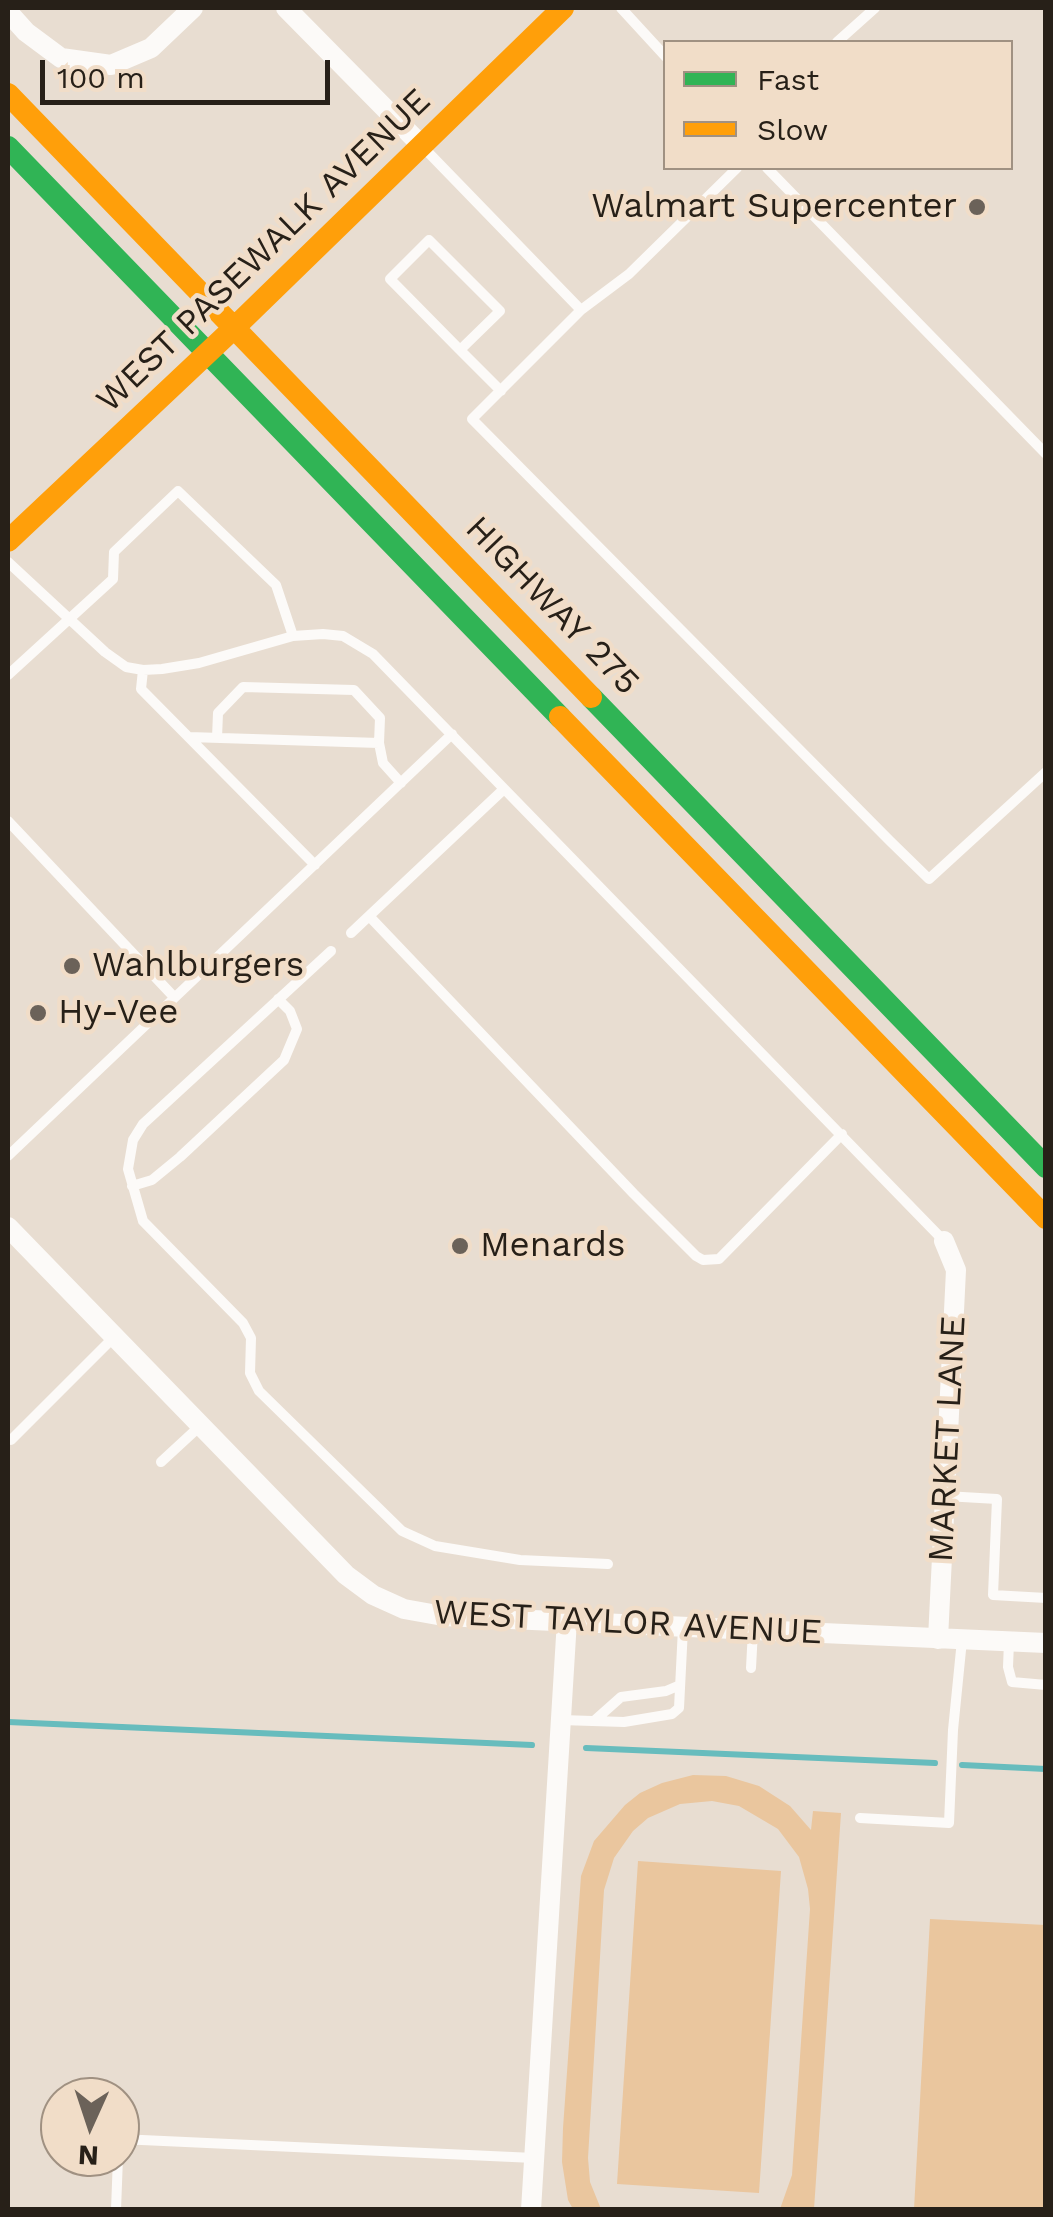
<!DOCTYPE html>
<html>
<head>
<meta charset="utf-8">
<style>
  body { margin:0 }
  #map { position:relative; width:1053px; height:2217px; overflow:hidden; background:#e8ddd1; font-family:"Work Sans",sans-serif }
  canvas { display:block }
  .frame { position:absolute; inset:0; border:10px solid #272018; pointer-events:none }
  .legend { position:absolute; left:663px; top:40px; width:350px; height:130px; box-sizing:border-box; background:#f1ddc8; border:2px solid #a09182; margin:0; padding:12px 18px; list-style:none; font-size:30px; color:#272018 }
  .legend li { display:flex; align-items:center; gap:20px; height:50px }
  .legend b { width:50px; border:2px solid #a09182 }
  .north { position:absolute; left:40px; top:2077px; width:100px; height:100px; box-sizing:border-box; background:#f1ddc8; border:2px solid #a09182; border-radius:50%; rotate:183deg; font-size:28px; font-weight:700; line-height:40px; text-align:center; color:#272018 }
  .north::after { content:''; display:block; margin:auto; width:35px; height:45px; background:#6b6259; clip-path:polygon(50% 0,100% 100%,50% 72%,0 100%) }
  .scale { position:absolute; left:40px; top:60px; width:290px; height:45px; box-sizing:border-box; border:5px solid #272018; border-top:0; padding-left:12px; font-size:30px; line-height:35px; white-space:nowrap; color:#272018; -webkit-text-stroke:8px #f1ddc8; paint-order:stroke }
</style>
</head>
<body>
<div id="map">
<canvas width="1053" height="2217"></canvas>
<div class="frame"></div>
<ul class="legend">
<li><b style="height:12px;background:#30b455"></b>Fast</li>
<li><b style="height:12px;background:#ff9f0a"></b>Slow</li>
</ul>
<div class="north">N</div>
<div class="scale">100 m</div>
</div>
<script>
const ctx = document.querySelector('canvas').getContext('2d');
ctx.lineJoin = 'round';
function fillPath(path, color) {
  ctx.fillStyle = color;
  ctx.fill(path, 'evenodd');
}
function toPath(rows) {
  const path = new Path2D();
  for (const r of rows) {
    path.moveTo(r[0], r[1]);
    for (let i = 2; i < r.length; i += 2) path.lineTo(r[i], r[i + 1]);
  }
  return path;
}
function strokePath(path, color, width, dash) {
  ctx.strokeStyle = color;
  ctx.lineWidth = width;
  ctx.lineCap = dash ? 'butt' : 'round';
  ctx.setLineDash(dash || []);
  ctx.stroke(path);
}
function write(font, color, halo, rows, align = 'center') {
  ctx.font = font + ' "Work Sans",sans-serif';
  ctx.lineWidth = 9;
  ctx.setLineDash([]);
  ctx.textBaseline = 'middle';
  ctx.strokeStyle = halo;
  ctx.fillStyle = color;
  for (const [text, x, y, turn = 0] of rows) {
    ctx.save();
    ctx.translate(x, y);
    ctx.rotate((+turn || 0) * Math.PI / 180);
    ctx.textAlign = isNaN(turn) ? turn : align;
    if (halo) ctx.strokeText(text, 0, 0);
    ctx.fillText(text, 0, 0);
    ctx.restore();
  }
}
fillPath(toPath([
  [693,1775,726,1776,759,1786,790,1806,811,1830,813,1811,841,1813,814,2209,780,2209,792,2175,810,1909,808,1889,799,1857,778,1829,739,1806,712,1801,680,1804,648,1818,633,1831,614,1858,604,1890,588,2158,590,2182,601,2209,573,2209,568,2200,562,2162,563,2128,581,1876,594,1841,625,1805,640,1793,662,1783],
  [638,1861,781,1871,759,2193,617,2184],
  [930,1919,1045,1925,1045,2209,914,2209]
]), '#eac69e');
strokePath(toPath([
  [8,1722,532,1745],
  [586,1748,935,1763],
  [962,1765,1046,1769]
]), '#67bcbd', 6);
strokePath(toPath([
  [621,8,666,57],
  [837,42,875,8],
  [423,147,581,310,629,274,737,168],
  [767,168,1046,454],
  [581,310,472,419,890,841,929,879,1046,772],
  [460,350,500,311,429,240,390,279,460,350,501,391],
  [8,562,105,652,126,667,143,670,162,669,199,663,293,636,323,634,343,636,373,654,944,1241],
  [143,670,141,689,315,865],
  [8,675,113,579,114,552,178,491,276,585,293,636],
  [189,737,379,743,383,763,401,783],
  [217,738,218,713,243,687,354,690,380,718,379,743],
  [504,789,369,916,634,1194,696,1256,703,1260,719,1259,842,1134],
  [8,821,174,997],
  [351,933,369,916],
  [331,951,143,1124,133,1140,128,1169,143,1221,243,1323,251,1338,250,1373,259,1391,402,1531,435,1546,520,1560,608,1564],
  [8,1156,452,734],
  [132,1186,152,1180,180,1157,284,1060,297,1029,290,1011,278,999],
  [11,1440,113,1338],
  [161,1462,200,1426],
  [945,1496,997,1499,993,1595,1046,1598],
  [1009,1642,1008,1667,1012,1682,1046,1685],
  [751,1668,753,1630],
  [561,1720,624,1722,672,1714,679,1708,683,1628],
  [594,1721,621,1697,666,1691,680,1685],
  [860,1818,949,1823,953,1730,962,1640],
  [120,2139,534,2158],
  [116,2210,118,2157]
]), '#fcfaf8', 10);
strokePath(toPath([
  [286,8,423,147],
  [8,12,26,32,61,58,111,65,151,48,193,8],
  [8,1227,346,1575,373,1595,404,1609,443,1616,1046,1643],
  [938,1639,956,1270,944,1241],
  [531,2210,567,1620]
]), '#fcfaf8', 20);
strokePath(toPath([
  [8,147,560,717],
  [591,697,1046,1167]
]), '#30b455', 22);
strokePath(toPath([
  [8,94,591,697],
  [8,541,234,328,563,8],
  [560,717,1046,1218]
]), '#ff9f0a', 22);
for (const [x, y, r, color] of [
  [977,207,10,"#6b6259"],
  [72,966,10,"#6b6259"],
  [38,1013,10,"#6b6259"],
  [460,1246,10,"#6b6259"]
]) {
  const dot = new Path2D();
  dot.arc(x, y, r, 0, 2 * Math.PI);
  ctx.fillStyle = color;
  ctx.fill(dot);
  strokePath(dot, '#f1ddc8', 4);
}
write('35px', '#272018', '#f1ddc8', [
  ["Walmart Supercenter",957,207,"right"],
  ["Wahlburgers",92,966],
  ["Hy-Vee",58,1013],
  ["Menards",480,1246]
], 'left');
write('35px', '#272018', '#f1ddc8', [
  ["WEST PASEWALK AVENUE",264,251,-44],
  ["HIGHWAY 275",552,606,46],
  ["MARKET LANE",948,1439,-87],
  ["WEST TAYLOR AVENUE",628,1623,3]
]);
</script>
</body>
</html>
